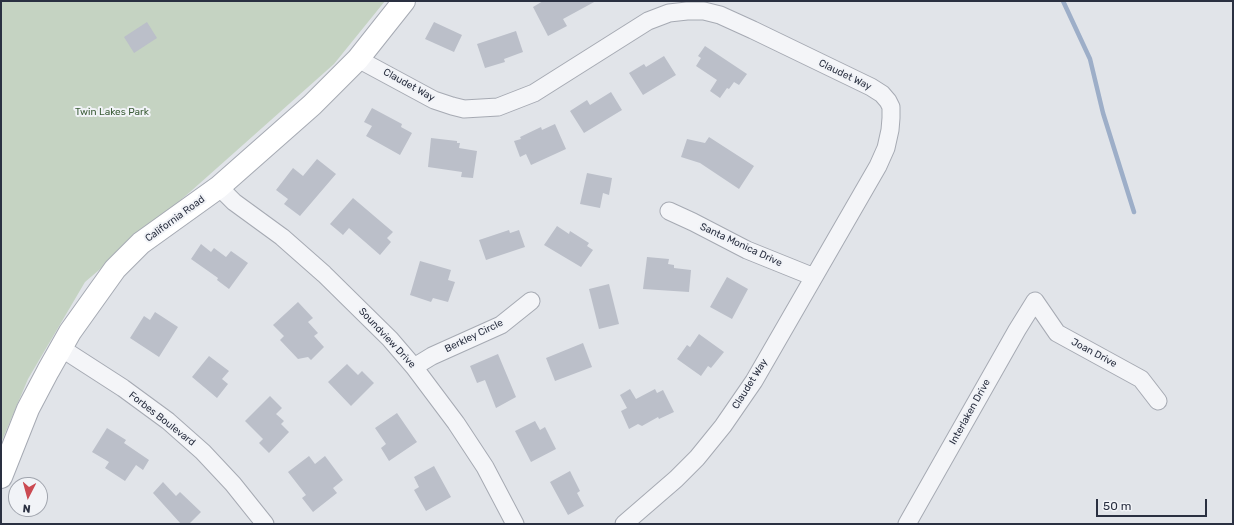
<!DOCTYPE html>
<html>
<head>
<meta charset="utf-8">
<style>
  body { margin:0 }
  #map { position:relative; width:1234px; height:525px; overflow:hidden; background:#e1e4e9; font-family:Rubik,sans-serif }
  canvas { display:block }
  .frame { position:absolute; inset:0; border:2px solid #2a3041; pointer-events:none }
  .north { position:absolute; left:8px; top:477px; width:40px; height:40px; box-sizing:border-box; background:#f1f3f7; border:1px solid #a1a5ae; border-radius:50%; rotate:186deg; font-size:11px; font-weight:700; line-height:16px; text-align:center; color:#2a3041 }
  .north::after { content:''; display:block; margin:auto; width:14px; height:18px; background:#cb4a52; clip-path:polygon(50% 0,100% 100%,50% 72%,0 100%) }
  .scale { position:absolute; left:1096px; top:499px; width:111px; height:18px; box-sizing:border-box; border:2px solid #2a3041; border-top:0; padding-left:5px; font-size:12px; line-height:14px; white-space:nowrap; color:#2a3041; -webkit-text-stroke:3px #f1f3f7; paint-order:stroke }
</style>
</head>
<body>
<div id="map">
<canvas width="1234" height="525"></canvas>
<div class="frame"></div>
<div class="north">N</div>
<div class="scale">50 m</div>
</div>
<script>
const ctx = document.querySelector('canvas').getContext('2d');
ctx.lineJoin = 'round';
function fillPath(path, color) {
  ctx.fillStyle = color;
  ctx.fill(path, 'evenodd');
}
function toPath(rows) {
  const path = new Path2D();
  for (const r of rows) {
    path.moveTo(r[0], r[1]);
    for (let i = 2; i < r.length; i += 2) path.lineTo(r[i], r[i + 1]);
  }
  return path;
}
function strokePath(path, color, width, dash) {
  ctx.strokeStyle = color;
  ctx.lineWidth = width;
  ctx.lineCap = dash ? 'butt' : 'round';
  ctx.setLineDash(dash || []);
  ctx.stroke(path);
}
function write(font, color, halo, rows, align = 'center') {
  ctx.font = font + ' Rubik,sans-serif';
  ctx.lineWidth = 4;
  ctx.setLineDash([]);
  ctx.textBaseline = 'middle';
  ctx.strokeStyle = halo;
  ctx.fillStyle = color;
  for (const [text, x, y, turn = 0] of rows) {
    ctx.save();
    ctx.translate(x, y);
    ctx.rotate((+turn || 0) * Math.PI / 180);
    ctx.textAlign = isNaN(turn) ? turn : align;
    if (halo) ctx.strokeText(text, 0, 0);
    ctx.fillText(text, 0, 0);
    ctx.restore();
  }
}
fillPath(toPath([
  [1,1,385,1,334,64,190,192,85,282,28,379,1,443]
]), '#c5d3c2');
strokePath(toPath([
  [1063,1,1090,59,1103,113,1134,212]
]), '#9daec8', 4.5);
fillPath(toPath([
  [543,1,596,1,563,19,567,26,548,36,533,7],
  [147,22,157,38,134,53,124,37],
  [434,22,462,35,454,52,425,39],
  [516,31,523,52,504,59,505,62,485,68,477,44],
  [705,46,747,74,739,85,734,82,729,89,727,88,720,98,710,91,717,80,696,66,701,58,698,56],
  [664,56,676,75,643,95,629,73,644,64,646,67],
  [611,92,622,110,584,133,570,111,587,100,590,105],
  [372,108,402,124,401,127,412,133,400,155,366,136,372,126,364,122],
  [555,124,566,149,531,165,526,154,520,157,514,141,521,139,520,137,541,127,542,130],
  [709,137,754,166,739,189,700,163,681,157,687,139,705,143],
  [431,138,457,141,457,143,460,143,459,148,477,151,473,178,461,177,462,172,428,167],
  [317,159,336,174,300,216,284,204,288,199,276,190,293,168,303,176],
  [587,173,612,178,609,195,603,193,600,208,580,204],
  [353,198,393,232,387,238,391,242,380,255,349,228,343,235,330,224],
  [557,226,569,234,570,231,589,243,587,246,593,250,581,267,544,245],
  [509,230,510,233,519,230,525,247,486,260,479,240],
  [201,244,211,252,214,248,226,257,231,251,248,263,229,289,217,280,218,278,191,259],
  [647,257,669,259,668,264,674,265,674,268,691,270,689,292,643,289],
  [420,261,451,270,448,280,455,282,448,302,433,298,431,302,410,295],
  [727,277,748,289,732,319,710,307],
  [609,284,619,324,599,329,589,289],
  [298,302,313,318,308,322,318,333,314,336,324,347,311,360,308,357,298,359,280,340,284,336,273,325],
  [155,312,178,327,159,357,130,338,144,316,150,320],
  [699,334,724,352,711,368,708,366,701,376,677,359,687,345,690,347],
  [583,343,592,367,555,381,546,358],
  [498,354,516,397,496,408,485,380,477,383,470,366],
  [209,356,229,371,222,379,228,384,217,398,192,377],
  [347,364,358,375,362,371,374,383,351,406,328,382],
  [630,389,636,399,655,389,657,393,663,390,674,412,659,419,658,417,642,426,638,424,629,429,621,411,627,408,620,395],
  [270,396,282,408,276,414,284,421,281,424,289,432,269,453,259,443,263,439,245,421],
  [397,413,417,442,389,461,381,448,386,444,375,428],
  [535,421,540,430,545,427,556,449,531,462,515,431],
  [107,428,126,440,124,443,149,460,143,470,136,465,125,481,105,468,109,462,92,452],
  [309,456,315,464,325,456,343,480,333,488,337,493,313,512,302,498,306,495,288,472],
  [434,466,451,497,426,511,414,490,419,487,414,477],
  [570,471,580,491,577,493,584,506,568,515,550,482],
  [163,482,176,496,180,492,201,512,189,524,181,524,153,493]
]), '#bbbfc9');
const minor = toPath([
  [358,59,434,100,452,106,464,109,498,107,534,93,648,21,669,13,687,11,704,11,720,15,753,30,871,87,882,94,888,101,891,107,891,118,890,130,886,148,878,166,754,381,723,426,697,458,676,479,624,524],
  [219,187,234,202,282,237,324,274,390,339,414,367,456,423,485,467,515,524],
  [669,211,693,222,747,250,814,277],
  [61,348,123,388,168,421,203,452,233,484,265,524],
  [414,367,432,356,501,325,531,301],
  [907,524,1017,330,1035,301,1057,333,1141,379,1158,401]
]);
const secondary = toPath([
  [1,477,28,409,48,371,70,332,115,269,141,243,219,187,312,105,358,59,404,1]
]);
strokePath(minor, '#a6aab3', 19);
strokePath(secondary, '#a6aab3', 24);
strokePath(minor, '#f4f5f8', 17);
strokePath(secondary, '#fff', 22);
write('10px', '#2a3041', '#f1f3f7', [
  ["Claudet Way",845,75,26],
  ["Claudet Way",409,85,29],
  ["California Road",175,219,-36],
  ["Santa Monica Drive",741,245,25],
  ["Berkley Circle",474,336,-26],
  ["Soundview Drive",387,338,47],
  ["Joan Drive",1094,353,28],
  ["Claudet Way",750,384,-58],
  ["Interlaken Drive",970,412,-61],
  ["Forbes Boulevard",162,419,38]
]);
write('10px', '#3b5c37', '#f1f3f7', [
  ["Twin Lakes Park",112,112]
]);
</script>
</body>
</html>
